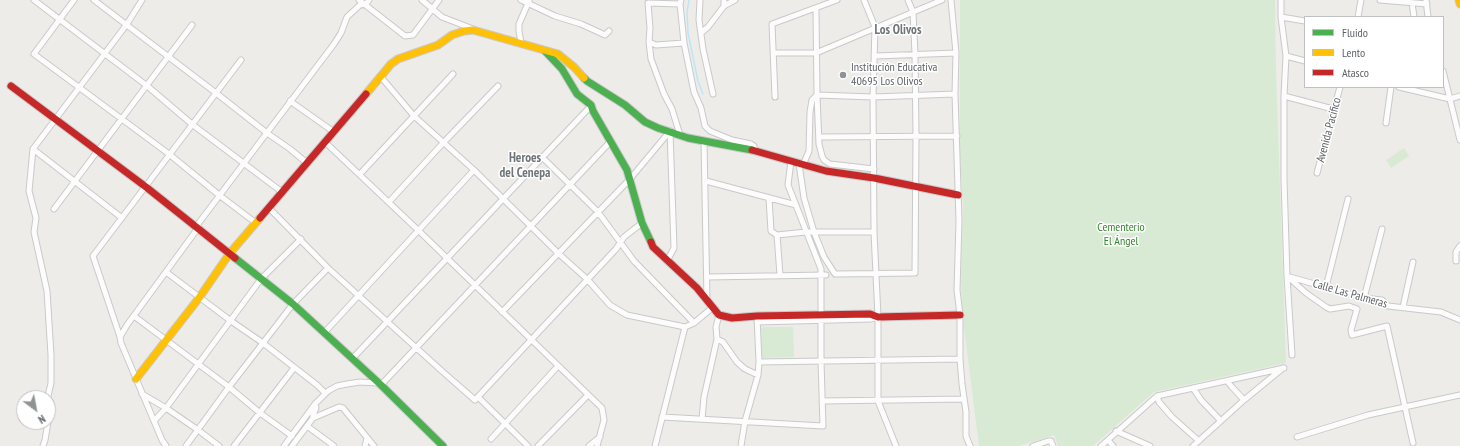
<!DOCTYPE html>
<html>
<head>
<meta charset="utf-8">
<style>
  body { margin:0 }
  #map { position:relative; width:1460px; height:446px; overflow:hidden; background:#eeece9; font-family:"PT Sans Narrow",sans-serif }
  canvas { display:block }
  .legend { position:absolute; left:1304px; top:16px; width:140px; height:72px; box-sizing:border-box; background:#fff; border:1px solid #bfc1c2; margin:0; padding:5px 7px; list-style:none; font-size:12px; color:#5e6367 }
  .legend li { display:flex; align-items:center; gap:8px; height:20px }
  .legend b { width:20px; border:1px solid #bfc1c2 }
  .north { position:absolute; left:16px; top:390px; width:40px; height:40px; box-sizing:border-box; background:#fff; border:1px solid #bfc1c2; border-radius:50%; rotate:148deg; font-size:11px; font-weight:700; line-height:16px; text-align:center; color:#5e6367 }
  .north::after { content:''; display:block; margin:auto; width:14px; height:18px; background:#909394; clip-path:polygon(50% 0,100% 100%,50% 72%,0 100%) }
</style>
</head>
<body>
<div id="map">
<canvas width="1460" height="446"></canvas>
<ul class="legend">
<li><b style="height:5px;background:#4caf50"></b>Fluido</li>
<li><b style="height:5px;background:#ffc107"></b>Lento</li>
<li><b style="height:5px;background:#c62828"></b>Atasco</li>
</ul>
<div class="north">N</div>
</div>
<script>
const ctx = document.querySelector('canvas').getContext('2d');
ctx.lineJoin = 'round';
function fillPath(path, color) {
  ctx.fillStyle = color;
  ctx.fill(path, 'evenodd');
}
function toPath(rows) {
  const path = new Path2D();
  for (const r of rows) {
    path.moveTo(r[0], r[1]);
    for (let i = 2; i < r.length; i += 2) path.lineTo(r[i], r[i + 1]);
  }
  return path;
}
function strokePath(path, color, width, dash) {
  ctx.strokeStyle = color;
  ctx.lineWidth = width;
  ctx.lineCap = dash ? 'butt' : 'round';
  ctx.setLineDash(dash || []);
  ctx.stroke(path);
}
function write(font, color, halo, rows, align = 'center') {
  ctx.font = font + ' "PT Sans Narrow",sans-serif';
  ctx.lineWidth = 3;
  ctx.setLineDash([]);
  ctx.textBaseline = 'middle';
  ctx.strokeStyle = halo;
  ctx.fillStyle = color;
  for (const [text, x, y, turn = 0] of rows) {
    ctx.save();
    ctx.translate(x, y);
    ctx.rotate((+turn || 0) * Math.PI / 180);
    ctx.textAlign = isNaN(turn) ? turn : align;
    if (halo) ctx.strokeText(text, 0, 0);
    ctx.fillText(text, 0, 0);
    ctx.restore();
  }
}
fillPath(toPath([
  [960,0,1275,0,1276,70,1286,363,1154,392,1093,446,1058,446,1054,435,1019,446,979,446,963,320,961,285,963,205,960,156],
  [1404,148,1409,156,1391,168,1386,160],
  [763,327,793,327,794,357,762,358,761,329]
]), '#d8ead4');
strokePath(toPath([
  [689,0,687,12,688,33,698,81,703,94]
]), '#bde5f8', 1.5);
const street = toPath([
  [34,0,146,85,193,125,282,192],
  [74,0,34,54,169,154,219,195,256,223],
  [94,0,216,93,267,133,290,149,307,163],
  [359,0,405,36,413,35,439,0],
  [422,0,442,17,473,29],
  [521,0,555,16,581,24,605,35,609,31],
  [681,0,680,4,684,43,694,92,701,108,705,126,710,131,732,140,751,144,754,146,755,151],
  [700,0,699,20,703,49,713,94],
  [864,0,875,27,873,97,874,232,878,317,878,401,896,446],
  [951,0,956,53,955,94,959,221,957,290,960,315,960,359,962,384,966,412,966,436,970,446],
  [1281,0,1281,17,1286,56,1284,96,1284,179,1287,276,1292,355],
  [1380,0,1427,4],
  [1426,0,1428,17],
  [1412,3,1414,17],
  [724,6,724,0],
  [816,9,817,95,819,144,822,156,824,160,830,164,874,169],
  [1281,17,1305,21],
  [1358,17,1361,0],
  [702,32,708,27,724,6,735,0],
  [649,42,656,45,684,43],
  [521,43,519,31,519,24,529,1],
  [774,53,816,53,942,0],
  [875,56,956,53],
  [1286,56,1305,61],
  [1443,71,1460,140],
  [381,77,414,116,474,170,559,254,587,279,610,305,627,315,685,327,694,323,712,308],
  [1399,87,1450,99,1460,96],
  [1284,96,1333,109],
  [775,97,772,24,837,0],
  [290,101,334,132],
  [1386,123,1391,87],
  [680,135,672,109,664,94,651,59,649,42,650,28,648,3,680,4],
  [819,137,957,136],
  [704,141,707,300],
  [325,142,419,231,602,408,604,420,597,446],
  [33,149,122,218],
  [542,157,598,212,634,261,694,323],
  [799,164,804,198,814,232,824,257,835,274,915,273,916,136,915,54,913,12,908,0],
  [803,165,809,151,810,112,812,100,817,95,873,97,955,94],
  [1317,173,1340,87],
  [360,174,453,74],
  [706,181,796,205],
  [769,198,771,231,777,235],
  [389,202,444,142,498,86],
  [269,208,328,268,443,372,475,400,616,249,624,237,642,223],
  [54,209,192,25],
  [667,261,674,248,670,131],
  [1456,261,1456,252,1460,246],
  [166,272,231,321,263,343,317,385,325,393],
  [780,275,777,235,806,232,874,232],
  [1287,276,1306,293,1326,307,1330,309,1349,306,1357,309,1351,330,1352,335,1387,326,1413,443],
  [707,277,826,275],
  [1290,277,1364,298,1382,300,1388,306,1441,312,1460,320],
  [1326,287,1348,199],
  [1364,298,1382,229],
  [1403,307,1413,262],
  [502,312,630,179,670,131],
  [134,316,229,387,260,413,292,436],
  [757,322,871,319,878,317],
  [324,333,474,170],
  [120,337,93,256,241,60],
  [717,339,723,342,737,362,745,369,758,375],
  [352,359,588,109],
  [759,362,960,359],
  [1227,381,1232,387,1244,400],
  [381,385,610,142],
  [1193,388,1201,400,1221,421],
  [142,394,166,408,198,430,219,446],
  [1157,396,1159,402,1172,417,1199,441],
  [478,397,528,446],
  [822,401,964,399],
  [662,417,823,426,821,361,821,269,788,185,791,161],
  [48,418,48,396,51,383,51,355,47,291,34,232,36,218,29,191,33,149,127,24,142,0],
  [313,418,313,415,316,408,315,404],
  [702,419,704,397,717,339,716,327,719,315],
  [154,421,166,408,261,279,301,239],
  [307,426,334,446],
  [1116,431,1150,446],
  [1297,437,1368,415,1460,395],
  [491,439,558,366],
  [1108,440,1113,446],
  [43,446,45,440,48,422],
  [166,446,162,440,121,343,120,337,127,325,198,228,198,224,334,44,341,33,347,17,360,5,366,4,369,0],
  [186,446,229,387,263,343,293,304,328,268],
  [234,446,294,368],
  [284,446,315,404,328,391,337,386,347,384,360,382,377,383],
  [292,446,313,418,339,407,343,408,374,446],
  [365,446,367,438],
  [538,446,588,395],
  [589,446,600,437],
  [655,446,685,327],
  [741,446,745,421,758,375,759,362,757,316],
  [1033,446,1048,441,1051,441,1053,446],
  [1101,446,1157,396,1284,368],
  [1193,446,1244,400,1283,368]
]);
const fast = toPath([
  [545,51,562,69,577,94,591,105,593,111,627,170,642,223,651,242],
  [584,78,587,81,625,105,645,122,658,128,688,138,752,150],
  [235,258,293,304,381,385,443,446]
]);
const slow = toPath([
  [1459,0,1460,4],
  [366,94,391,64,398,59,438,45,452,35,464,31,473,30,558,54,574,67,584,78],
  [136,379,199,298,230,253,260,218]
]);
const jam = toPath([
  [11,86,146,187,235,258],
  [752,150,826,171,874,178,958,195],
  [260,218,366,94],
  [651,242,653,247,697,288,719,315,732,318,757,316,870,314,878,317,960,315]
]);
strokePath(street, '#cac9ca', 7);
strokePath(fast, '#c9c9ca', 9);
strokePath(slow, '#c9c9ca', 9);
strokePath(jam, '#c9c9ca', 9);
strokePath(street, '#fcfcfc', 5);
strokePath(fast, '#4caf50', 7);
strokePath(slow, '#ffc107', 7);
strokePath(jam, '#c62828', 7);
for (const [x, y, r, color] of [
  [843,75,4,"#909394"]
]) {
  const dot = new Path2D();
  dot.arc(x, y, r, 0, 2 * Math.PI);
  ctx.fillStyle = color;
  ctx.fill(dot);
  strokePath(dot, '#fff', 1.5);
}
write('12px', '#5e6367', '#fff', [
  ["Institución Educativa",851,68],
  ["40695 Los Olivos",851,82]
], 'left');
write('12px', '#5e6367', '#fff', [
  ["Avenida Pacífico",1329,130,-75],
  ["Calle Las Palmeras",1350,294,16]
]);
write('12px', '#358430', '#fff', [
  ["Cementerio",1121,228],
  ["El Ángel",1121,242]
]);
write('bold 13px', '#6f7579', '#fff', [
  ["Los Olivos",898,30],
  ["Heroes",525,158],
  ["del Cenepa",525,173]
]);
</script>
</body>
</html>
